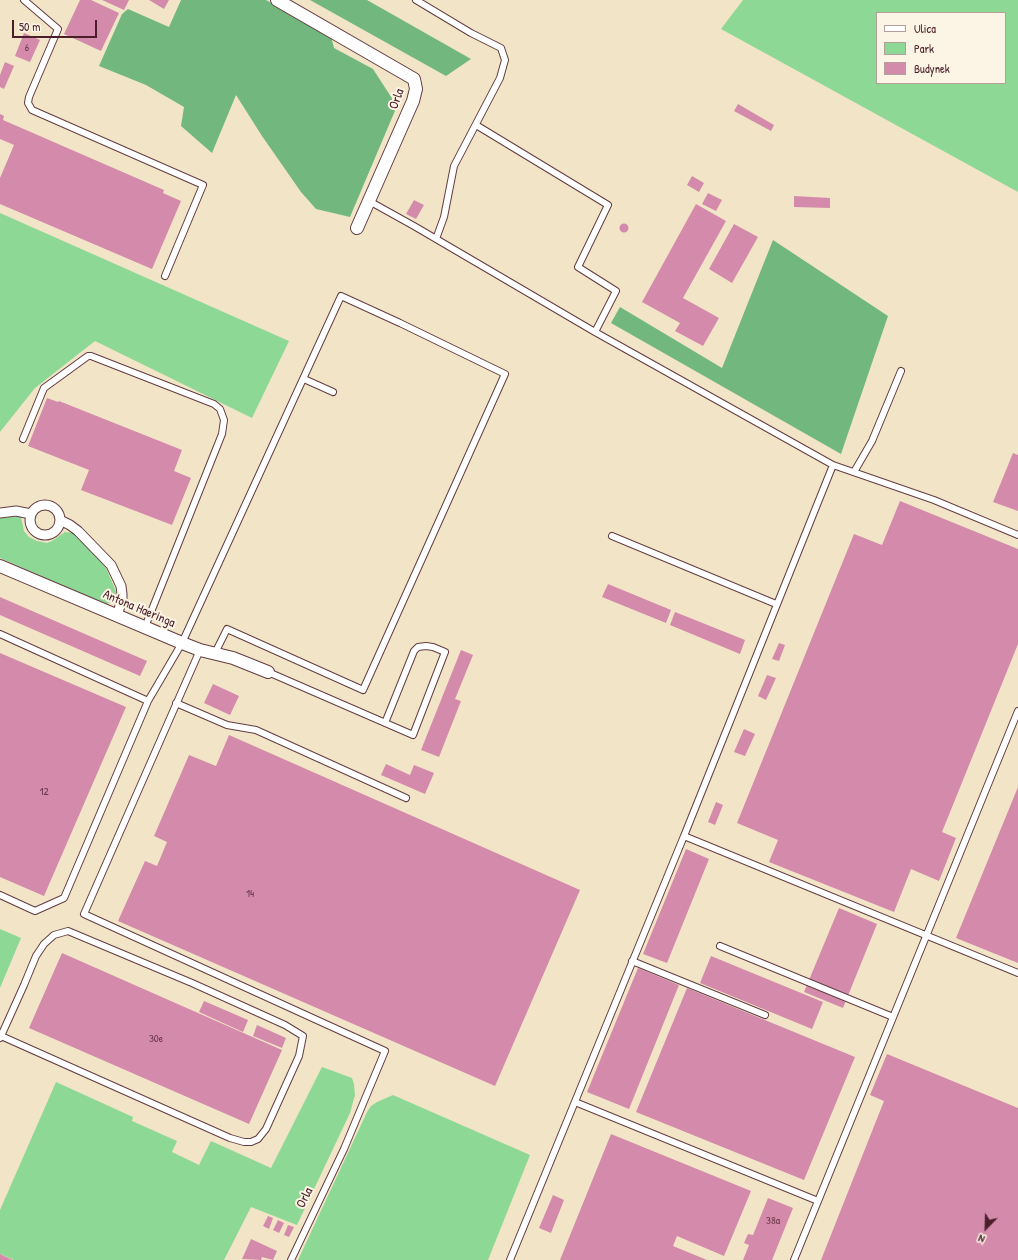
<!DOCTYPE html>
<html>
<head>
<meta charset="utf-8">
<style>
  body { margin:0 }
  #map { position:relative; width:1018px; height:1260px; overflow:hidden; background:#f2e4c7; font-family:"Patrick Hand",sans-serif }
  canvas { display:block }
  .legend { position:absolute; left:876px; top:12px; width:130px; height:72px; box-sizing:border-box; background:#fcf5e5; border:1px solid #b59f9b; margin:0; padding:5px 7px; list-style:none; font-size:12px; color:#4a1f2b }
  .legend li { display:flex; align-items:center; gap:8px; height:20px }
  .legend b { width:20px; border:1px solid #b59f9b }
  .north { position:absolute; left:966px; top:1208px; width:40px; height:40px; -webkit-text-stroke:3px #fcf5e5; paint-order:stroke; rotate:203deg; font-size:11px; font-weight:700; line-height:16px; text-align:center; color:#4a1f2b }
  .north::after { content:''; display:block; margin:auto; width:14px; height:18px; background:#4a1f2b; clip-path:polygon(50% 0,100% 100%,50% 72%,0 100%) }
  .scale { position:absolute; left:12px; top:20px; width:85px; height:18px; box-sizing:border-box; border:2px solid #4a1f2b; border-top:0; padding-left:5px; font-size:12px; line-height:14px; white-space:nowrap; color:#4a1f2b; -webkit-text-stroke:3px #fcf5e5; paint-order:stroke }
</style>
</head>
<body>
<div id="map">
<canvas width="1018" height="1260"></canvas>
<ul class="legend">
<li><b style="height:5px;background:#fff"></b>Ulica</li>
<li><b style="height:11px;background:#8ed895"></b>Park</li>
<li><b style="height:11px;background:#d48bab"></b>Budynek</li>
</ul>
<div class="north">N</div>
<div class="scale">50 m</div>
</div>
<script>
const ctx = document.querySelector('canvas').getContext('2d');
ctx.lineJoin = 'round';
function fillPath(path, color) {
  ctx.fillStyle = color;
  ctx.fill(path, 'evenodd');
}
function toPath(rows) {
  const path = new Path2D();
  for (const r of rows) {
    if (r.length === 3) {
      path.moveTo(r[0] + r[2], r[1]);
      path.arc(r[0], r[1], r[2], 0, 2 * Math.PI);
      continue;
    }
    path.moveTo(r[0], r[1]);
    for (let i = 2; i < r.length; i += 2) path.lineTo(r[i], r[i + 1]);
  }
  return path;
}
function strokePath(path, color, width, dash) {
  ctx.strokeStyle = color;
  ctx.lineWidth = width;
  ctx.lineCap = dash ? 'butt' : 'round';
  ctx.setLineDash(dash || []);
  ctx.stroke(path);
}
function write(font, color, halo, rows, align = 'center') {
  ctx.font = font + ' "Patrick Hand",sans-serif';
  ctx.lineWidth = 4;
  ctx.setLineDash([]);
  ctx.textBaseline = 'middle';
  ctx.strokeStyle = halo;
  ctx.fillStyle = color;
  for (const [text, x, y, turn = 0] of rows) {
    ctx.save();
    ctx.translate(x, y);
    ctx.rotate((+turn || 0) * Math.PI / 180);
    ctx.textAlign = isNaN(turn) ? turn : align;
    if (halo) ctx.strokeText(text, 0, 0);
    ctx.fillText(text, 0, 0);
    ctx.restore();
  }
}
fillPath(toPath([
  [743,0,1018,0,1018,192,721,29],
  [877,13,1005,13,1005,83,877,83],
  [0,213,289,341,252,418,95,341,35,388,0,432],
  [13,517,21,517,24,531,29,537,37,541,47,543,52,541,65,532,73,533,99,559,106,568,115,589,117,597,116,601,106,604,103,603,0,558,0,518],
  [0,929,21,938,0,988],
  [322,1067,352,1078,354,1084,355,1095,350,1113,297,1225,251,1207,224,1260,14,1260,0,1254,0,1210,56,1082,133,1117,132,1121,177,1141,172,1152,199,1165,211,1141,271,1168],
  [393,1095,530,1155,488,1260,298,1260,367,1112,371,1106,377,1102]
]), '#8ed895');
fillPath(toPath([
  [181,0,266,0,331,36,334,48,373,69,397,106,350,217,316,209,301,192,262,136,236,95,212,153,181,126,184,107,146,85,99,66,122,14,128,9,169,27],
  [310,0,367,0,471,59,446,76],
  [773,240,888,316,841,454,611,323,620,307,722,368]
]), '#72b87e');
fillPath(toPath([
  [80,0,91,0,119,13,101,51,64,34],
  [102,0,129,0,124,10],
  [149,0,169,0,164,9],
  [24,33,40,40,30,62,15,56],
  [5,62,14,66,4,89,0,87,0,75],
  [738,104,774,125,771,131,734,111],
  [0,114,4,116,3,120,164,190,163,193,181,201,152,269,0,204,0,178,14,145,0,139],
  [692,176,704,183,699,192,687,185],
  [708,193,722,200,716,211,702,204],
  [794,196,830,198,830,208,794,207],
  [414,200,424,205,416,219,406,214],
  [696,204,726,221,683,298,719,318,703,346,675,331,680,323,642,302],
  [624,228,4.5],
  [734,224,758,237,732,283,709,269],
  [47,398,58,402,59,401,182,450,174,471,191,478,172,525,81,490,89,470,28,446],
  [1013,453,1018,455,1018,511,993,502],
  [900,501,1018,549,1018,644,942,832,956,838,939,881,911,869,894,912,769,862,778,840,737,823,854,534,882,545],
  [608,584,671,610,666,623,602,597],
  [0,597,147,661,140,676,0,615],
  [675,612,745,640,740,654,670,625],
  [779,643,785,645,779,661,772,659],
  [461,650,473,655,455,699,461,701,439,757,421,750],
  [0,653,126,707,44,896,0,877],
  [767,675,776,678,766,700,758,696],
  [213,684,239,696,230,715,204,703],
  [744,729,755,734,745,756,734,752],
  [229,735,580,890,495,1086,118,921,145,861,157,866,167,842,154,836,189,755,216,766],
  [386,764,410,775,414,765,434,773,425,794,381,775],
  [1018,787,1018,963,956,938],
  [716,802,723,805,715,825,708,822],
  [686,849,709,859,667,963,643,954],
  [839,908,877,924,843,1008,804,992],
  [62,953,282,1050,249,1124,29,1028],
  [711,956,823,1002,812,1029,700,983],
  [638,968,679,985,629,1109,587,1092],
  [687,988,855,1057,804,1180,636,1112],
  [204,1001,248,1020,243,1032,199,1012],
  [257,1025,286,1038,282,1048,253,1036],
  [887,1054,1018,1108,1018,1260,821,1260,884,1101,870,1095],
  [611,1134,751,1191,724,1256,677,1236,673,1246,707,1260,560,1260],
  [553,1195,564,1200,551,1233,539,1228],
  [768,1198,793,1208,772,1260,743,1260,749,1245,744,1243,748,1234,753,1235],
  [268,1216,273,1218,269,1229,263,1226],
  [278,1220,284,1223,279,1233,273,1230],
  [288,1225,294,1227,289,1237,284,1235],
  [251,1239,277,1251,273,1260,262,1257,261,1260,242,1259],
  [0,1254,6,1257,13,1260,0,1260]
]), '#d48bab');
const service = toPath([
  [24,0,58,29,29,97,28,103,32,110,203,185,165,276],
  [416,0,471,33,501,48,505,60,500,78,454,166,444,217,436,239],
  [476,125,608,205,578,267,616,291,595,332],
  [369,201,414,226,595,332,833,465],
  [304,379,333,392],
  [23,439,44,388,88,356,91,356,214,404,220,409,224,420,222,434,145,627],
  [854,472,872,441,901,371],
  [1018,535,934,500,833,465,684,836,1018,973],
  [612,536,776,604],
  [0,634,148,701],
  [200,650,84,914,385,1051,344,1149,291,1260],
  [268,672,413,735,445,652,433,647,426,646,418,647,414,651,385,723],
  [176,703,227,725,256,730,406,798],
  [0,895,35,911,64,898,148,701,182,643,341,296,400,323,505,374,363,690,227,629,215,653],
  [720,946,893,1017],
  [632,961,765,1015],
  [0,1038,1,1036,24,985,36,956,44,944,54,935,68,931,192,983,285,1025,303,1036,299,1056,266,1129,258,1139,251,1142,244,1142,230,1138,1,1036],
  [575,1102,818,1201],
  [510,1260,684,836],
  [794,1260,1018,711]
]);
const pedestrian = toPath([
  [45,520,15],
  [0,513,16,511,31,514],
  [60,520,70,525,78,531,111,565,121,586,122,594,122,599,117,616]
]);
const minor = toPath([
  [277,0,414,79,416,89,413,101,357,228],
  [0,566,182,643,200,650,233,658,268,672]
]);
strokePath(service, '#633d42', 8);
strokePath(pedestrian, '#633d42', 11);
strokePath(minor, '#633d42', 14);
strokePath(service, '#fff', 6);
strokePath(pedestrian, '#fff', 9);
strokePath(minor, '#fff', 12);
write('11px', '#6c3a4b', null, [
  ["6",27,48],
  ["12",44,792],
  ["14",250,894],
  ["30e",156,1039],
  ["38a",773,1221]
]);
write('13px', '#4a1f2b', '#fcf5e5', [
  ["Orla",397,99,-70],
  ["Antona Haeringa",139,609,23],
  ["Orla",305,1198,-64]
]);
</script>
</body>
</html>
